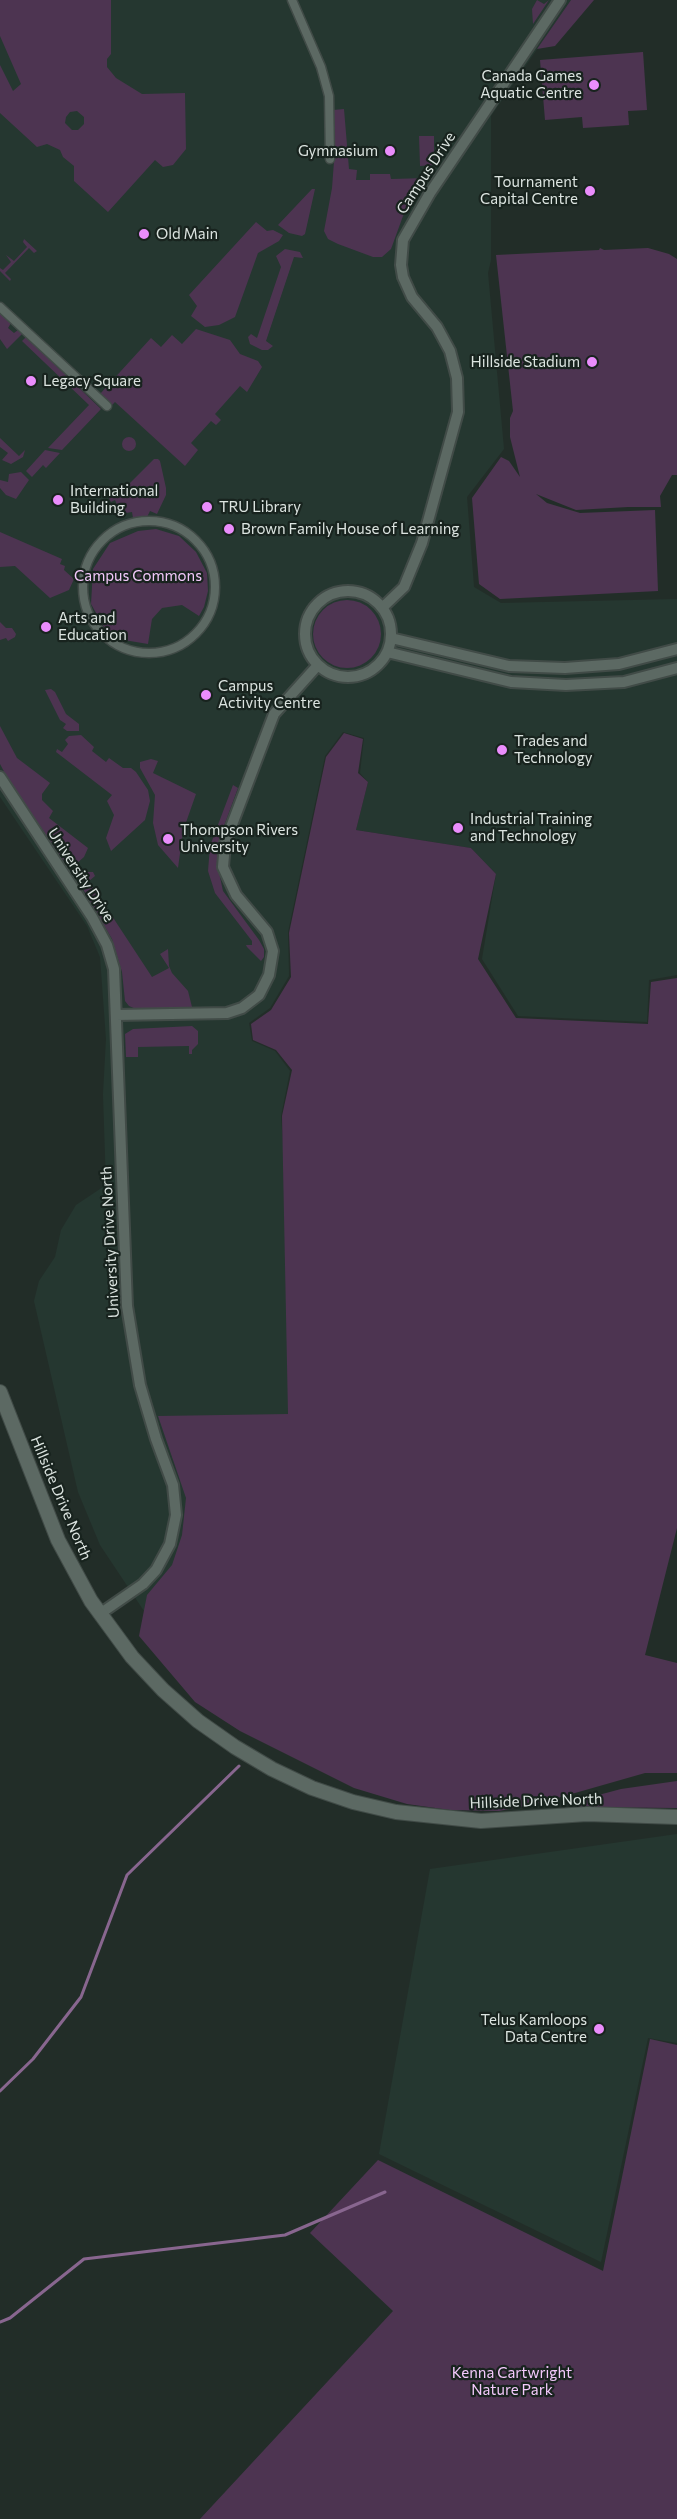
<!DOCTYPE html>
<html>
<head>
<meta charset="utf-8">
<style>
  body { margin:0 }
  canvas { display:block; background:#222d28 }
</style>
</head>
<body>
<canvas width="677" height="2519"></canvas>
<script>
const ctx = document.querySelector('canvas').getContext('2d');
ctx.lineJoin = 'round';
function fillPath(path, color) {
  ctx.fillStyle = color;
  ctx.fill(path, 'evenodd');
}
function toPath(rows) {
  const path = new Path2D();
  for (const r of rows) {
    if (r.length === 3) {
      path.moveTo(r[0] + r[2], r[1]);
      path.arc(r[0], r[1], r[2], 0, 2 * Math.PI);
      continue;
    }
    path.moveTo(r[0], r[1]);
    for (let i = 2; i < r.length; i += 2) path.lineTo(r[i], r[i + 1]);
  }
  return path;
}
function strokePath(path, color, width, dash) {
  ctx.strokeStyle = color;
  ctx.lineWidth = width;
  ctx.lineCap = dash ? 'butt' : 'round';
  ctx.setLineDash(dash || []);
  ctx.stroke(path);
}
function write(font, color, halo, rows, align = 'center') {
  ctx.font = font + ' Commissioner,sans-serif';
  ctx.lineWidth = 4.5;
  ctx.setLineDash([]);
  ctx.textBaseline = 'middle';
  ctx.strokeStyle = halo;
  ctx.fillStyle = color;
  for (const [text, x, y, turn = 0] of rows) {
    ctx.save();
    ctx.translate(x, y);
    ctx.rotate((+turn || 0) * Math.PI / 180);
    ctx.textAlign = isNaN(turn) ? turn : align;
    if (halo) ctx.strokeText(text, 0, 0);
    ctx.fillText(text, 0, 0);
    ctx.restore();
  }
}
fillPath(toPath([
  [0,0,571,0,491,116,491,260,488,273,504,449,467,497,474,587,501,603,677,599,677,975,649,980,647,1022,518,1016,482,959,496,874,471,848,356,830,368,782,360,773,364,738,343,732,325,756,288,932,289,976,270,1008,249,1023,252,1041,275,1051,290,1071,281,1116,303,1422,158,1632,100,1545,78,1492,34,1301,39,1281,55,1257,61,1230,76,1205,106,1185,103,1094,106,1039,100,957,87,926,0,797],
  [677,1834,677,2043,648,2038,601,2262,379,2154,430,1869]
]), '#253730');
fillPath(toPath([
  [0,0,111,0,111,54,107,59,107,67,116,78,142,94,185,93,186,149,173,165,163,167,155,160,108,212,74,181,74,166,63,157,60,150,47,144,37,147,0,113,0,65,13,91,21,84,0,36],
  [77,111,84,117,84,124,78,130,72,130,65,123,66,117,70,112],
  [537,0,544,4,549,0,533,24,532,9],
  [571,0,594,0,555,46,537,49],
  [643,52,647,110,628,111,629,125,583,128,582,117,545,120,540,60],
  [344,109,349,169,357,170,356,180,370,180,370,174,390,174,391,179,428,178,403,216,391,249,382,257,373,257,338,244,328,239,324,231,332,188,335,148,333,110],
  [419,136,434,136,434,165,420,166],
  [312,189,315,189,305,234,302,236,289,233,278,225],
  [256,222,267,231,273,230,283,235,279,241,258,253,235,317,219,325,205,327,191,316,197,306,189,295],
  [24,239,37,251,34,253,29,248,5,273,11,279,10,281,0,271,0,268,3,270,11,262,6,255,14,261,27,247,23,242],
  [600,248,604,250,648,248,669,254,677,259,677,475,672,475,660,496,661,507,628,507,576,510,536,494,547,503,580,513,655,510,658,591,500,599,479,584,472,498,501,457,509,461,520,477,510,437,510,418,513,411,496,255,599,250],
  [285,249,300,252,303,258,294,257,266,341,273,346,268,350,262,350,250,344,248,337,251,334,257,338,281,267,276,256],
  [0,313,11,323,8,328,14,333,18,330,22,334,7,349,0,339],
  [196,329,230,340,240,354,258,361,262,367,247,392,240,386,215,414,221,420,216,425,211,421,191,443,198,450,185,466,115,402,112,405,100,394,151,338,161,347,172,335,182,344],
  [26,337,101,409,62,450,48,448,89,405,22,341],
  [129,444,7],
  [0,438,19,456,25,450,23,457,11,464,2,460,8,453,0,447],
  [45,450,60,453,46,468,43,465,32,477,26,471],
  [154,459,158,459,160,461,166,488,166,495,157,514,150,511,147,517,133,518,132,512,126,513,123,506,118,507,115,500,111,502,107,495,125,488],
  [21,472,29,480,16,499,6,495,0,488,0,480,8,482,9,474],
  [156,529,179,536,196,552,207,573,208,591,204,607,199,616,182,605,162,608,152,619,148,644,124,640,104,627,91,604,93,569,110,543,138,531],
  [0,532,62,559,60,564,65,566,64,570,74,579,69,590,50,598,15,566,0,567],
  [347,634,34],
  [0,622,6,628,12,628,16,634,15,637,8,641,6,638,0,640],
  [51,689,55,692,66,714,79,724,79,731,67,731,63,728,66,724,60,720,45,690],
  [0,726,17,758,50,783,42,794,42,800,53,811,49,818,88,848,84,857,77,863,70,865,64,861,8,779,0,764],
  [344,733,363,739,358,773,368,782,356,830,471,848,496,874,478,959,516,1018,648,1024,651,982,677,978,677,1528,645,1655,677,1663,677,1773,645,1773,540,1803,499,1811,450,1810,407,1804,354,1788,240,1731,195,1702,139,1636,147,1595,172,1565,182,1535,186,1498,158,1416,288,1414,282,1116,292,1070,276,1050,253,1040,251,1024,271,1010,291,977,289,933,326,757],
  [81,735,94,747,92,751,106,762,109,758,123,768,131,768,136,772,148,790,150,801,145,820,111,851,106,838,114,815,107,801,112,795,56,752,57,749,62,752,68,744,65,740,69,736],
  [151,759,158,761,153,773,196,794,183,831,178,868,158,845,153,823,155,795,140,768,140,762],
  [233,785,238,788,221,834,217,851,217,863,223,891,259,940,264,949,264,957,261,961,247,947,246,945,252,945,252,941,215,893,208,871,210,846],
  [87,872,93,872,95,876,89,881,152,977,169,968,160,954,168,949,169,966,172,973,188,991,192,1007,136,1009,129,1006,125,1001,122,972,112,939,80,884,79,878],
  [192,1026,198,1031,198,1044,192,1050,192,1054,189,1054,189,1046,138,1047,138,1057,126,1057,125,1034,133,1029],
  [677,1781,677,1808,576,1807,576,1801,621,1789],
  [650,2039,677,2045,677,2519,200,2519,393,2311,310,2233,378,2160,603,2271]
]), '#4d3451');
strokePath(toPath([
  [0,2091,33,2059,81,1997,127,1875,239,1766],
  [0,2322,10,2318,84,2259,285,2235,385,2192]
]), '#88668f', 3);
const pedestrian = toPath([
  [292,0,321,67,329,96,330,159],
  [0,307,107,406],
  [149,587,66]
]);
const minor = toPath([
  [348,634,43],
  [382,608,404,587,422,543,458,412,457,378,450,351,437,327,412,297,403,277,401,265,403,240,430,193,560,0],
  [391,638,509,666,565,668,619,664,677,649],
  [387,652,511,682,566,685,624,682,677,668],
  [0,777,92,917,107,945,114,969,127,1306,140,1385,156,1439,173,1485,176,1515,170,1544,156,1570,143,1584,104,1611],
  [116,1015,227,1013,242,1008,259,995,269,975,273,951,267,932,236,895,223,867,225,843,274,714,318,665]
]);
const tertiary = toPath([
  [0,1392,58,1540,91,1601,132,1657,163,1690,198,1721,235,1747,272,1769,312,1788,353,1802,396,1812,481,1821,587,1814,677,1817]
]);
strokePath(pedestrian, '#414b47', 11);
strokePath(minor, '#414b47', 14);
strokePath(tertiary, '#414b47', 16);
strokePath(pedestrian, '#5c6963', 8);
strokePath(minor, '#5c6963', 10);
strokePath(tertiary, '#5c6963', 14);
for (const [x, y, r, color] of [
  [594,85,6,"#ea8dfc"],
  [390,151,6,"#ea8dfc"],
  [590,191,6,"#ea8dfc"],
  [144,234,6,"#ea8dfc"],
  [592,362,6,"#ea8dfc"],
  [31,381,6,"#ea8dfc"],
  [58,500,6,"#ea8dfc"],
  [207,507,6,"#ea8dfc"],
  [229,529,6,"#ea8dfc"],
  [46,627,6,"#ea8dfc"],
  [206,695,6,"#ea8dfc"],
  [502,750,6,"#ea8dfc"],
  [458,828,6,"#ea8dfc"],
  [168,839,6,"#ea8dfc"],
  [599,2029,6,"#ea8dfc"]
]) {
  const dot = new Path2D();
  dot.arc(x, y, r, 0, 2 * Math.PI);
  ctx.fillStyle = color;
  ctx.fill(dot);
  strokePath(dot, '#18231e', 2);
}
write('15px', '#dce4e0', '#18231e', [
  ["Canada Games",582,76,"right"],
  ["Aquatic Centre",582,93,"right"],
  ["Gymnasium",378,151,"right"],
  ["Tournament",578,182,"right"],
  ["Capital Centre",578,199,"right"],
  ["Old Main",156,234],
  ["Hillside Stadium",580,362,"right"],
  ["Legacy Square",43,381],
  ["International",70,491],
  ["Building",70,508],
  ["TRU Library",219,507],
  ["Brown Family House of Learning",241,529],
  ["Arts and",58,618],
  ["Education",58,635],
  ["Campus",218,686],
  ["Activity Centre",218,703],
  ["Trades and",514,741],
  ["Technology",514,758],
  ["Industrial Training",470,819],
  ["and Technology",470,836],
  ["Thompson Rivers",180,830],
  ["University",180,847],
  ["Telus Kamloops",587,2020,"right"],
  ["Data Centre",587,2037,"right"]
], 'left');
write('15px', '#dce4e0', '#18231e', [
  ["Campus Drive",426,173,-57],
  ["University Drive",81,875,57],
  ["University Drive North",110,1242,-93],
  ["Hillside Drive North",61,1498,67],
  ["Hillside Drive North",536,1801,-2]
]);
write('15px', '#f4c9fc', '#18231e', [
  ["Campus Commons",138,576],
  ["Kenna Cartwright",512,2373],
  ["Nature Park",512,2390]
]);
</script>
</body>
</html>
